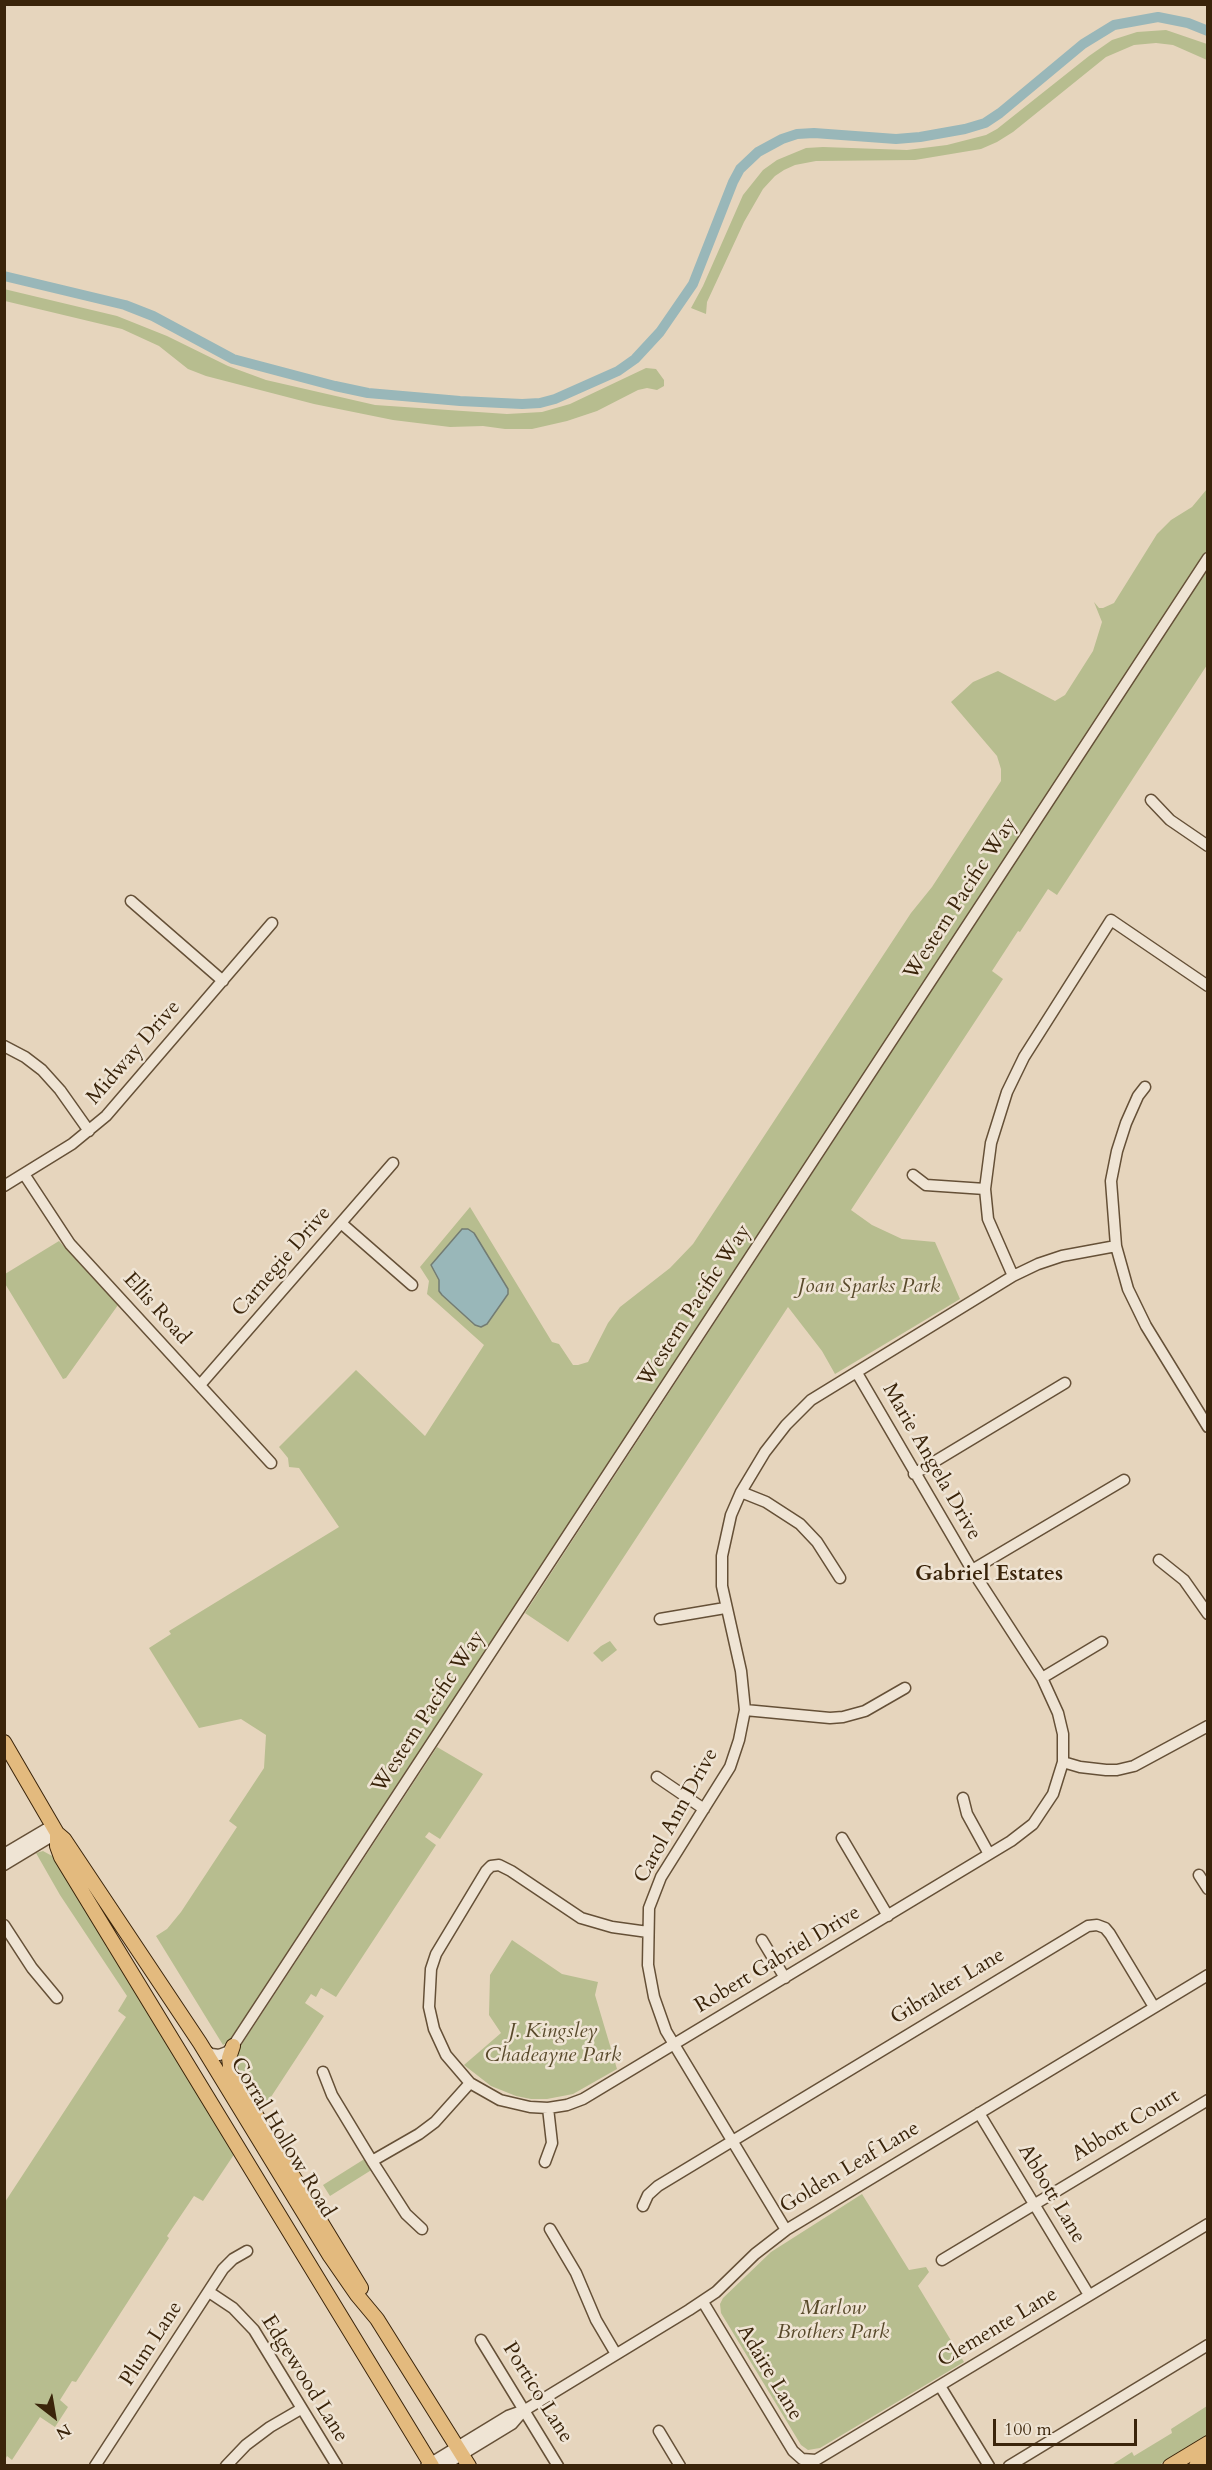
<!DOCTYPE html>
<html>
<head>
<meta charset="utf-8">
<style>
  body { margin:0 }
  #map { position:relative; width:1212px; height:2470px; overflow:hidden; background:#e6d5bd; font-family:Cardo,serif }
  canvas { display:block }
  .frame { position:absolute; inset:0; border:6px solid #3a240a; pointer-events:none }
  .north { position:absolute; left:24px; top:2386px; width:60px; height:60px; -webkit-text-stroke:4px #efe4d4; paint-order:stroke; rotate:149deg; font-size:16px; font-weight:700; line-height:24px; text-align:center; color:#3a240a }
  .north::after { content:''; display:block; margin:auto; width:21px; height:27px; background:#3a240a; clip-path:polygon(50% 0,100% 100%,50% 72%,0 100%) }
  .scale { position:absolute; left:993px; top:2419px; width:144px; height:27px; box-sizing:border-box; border:3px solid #3a240a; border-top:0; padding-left:8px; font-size:18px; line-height:21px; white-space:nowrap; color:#3a240a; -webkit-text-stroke:4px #efe4d4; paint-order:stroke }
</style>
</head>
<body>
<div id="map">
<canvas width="1212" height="2470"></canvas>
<div class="frame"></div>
<div class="north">N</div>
<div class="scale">100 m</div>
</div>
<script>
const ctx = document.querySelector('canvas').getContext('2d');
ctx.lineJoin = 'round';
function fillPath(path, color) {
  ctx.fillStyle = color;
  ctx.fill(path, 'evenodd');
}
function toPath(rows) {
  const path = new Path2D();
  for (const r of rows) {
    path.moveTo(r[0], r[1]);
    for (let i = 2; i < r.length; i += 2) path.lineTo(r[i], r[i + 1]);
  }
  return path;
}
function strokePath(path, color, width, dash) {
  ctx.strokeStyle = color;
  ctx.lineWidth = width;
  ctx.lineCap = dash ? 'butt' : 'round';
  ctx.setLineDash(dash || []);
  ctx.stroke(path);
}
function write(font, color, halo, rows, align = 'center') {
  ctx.font = font + ' Cardo,serif';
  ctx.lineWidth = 5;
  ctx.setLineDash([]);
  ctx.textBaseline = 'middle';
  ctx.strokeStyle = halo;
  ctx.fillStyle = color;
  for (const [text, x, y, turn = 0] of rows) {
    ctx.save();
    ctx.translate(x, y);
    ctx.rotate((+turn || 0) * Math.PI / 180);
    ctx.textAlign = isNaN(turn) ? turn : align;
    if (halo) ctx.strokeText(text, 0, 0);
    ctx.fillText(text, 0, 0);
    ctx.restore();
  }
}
fillPath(toPath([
  [1166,30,1207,44,1207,60,1173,45,1156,43,1134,45,1106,57,1013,132,997,142,981,149,915,160,816,161,795,165,784,170,775,176,763,189,744,222,707,302,706,314,691,308,703,286,743,195,763,170,777,160,806,148,823,147,907,150,947,145,986,135,997,129,1089,56,1112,40,1137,32],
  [4,289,117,316,167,336,228,366,266,380,375,405,507,414,542,412,570,404,646,368,656,369,664,380,664,386,657,390,647,388,638,390,597,411,567,421,532,429,505,429,483,426,450,427,393,420,314,404,206,376,188,369,159,346,122,329,5,301],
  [1207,489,1207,551,234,2040,223,2045,156,1936,167,1929,181,1912,237,1827,229,1821,264,1768,266,1735,241,1719,199,1728,149,1648,171,1634,169,1631,339,1527,299,1468,289,1467,288,1458,279,1447,356,1370,425,1436,484,1345,427,1294,429,1281,420,1267,470,1207,552,1342,559,1344,573,1365,578,1365,588,1362,608,1323,620,1307,670,1268,693,1244,911,913,932,887,1001,781,1001,769,997,756,951,702,973,682,998,671,1055,701,1065,695,1093,651,1102,622,1094,602,1099,608,1103,608,1114,603,1157,534,1171,520,1192,507],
  [1207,569,1207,665,1057,895,1048,889,1020,932,1018,931,992,971,1003,979,851,1210,872,1225,902,1239,935,1242,960,1299,835,1374,822,1351,788,1307,568,1642,525,1613],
  [59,1241,118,1305,66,1378,63,1379,4,1282,5,1274],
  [610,1641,617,1650,602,1662,593,1653,601,1646],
  [437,1747,483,1774,440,1839,429,1832,425,1837,436,1845,336,1997,321,1988,316,1997,311,1994,305,2003,324,2016,269,2100,261,2108,234,2064,238,2050],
  [43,1851,54,1857,235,2153,203,2201,194,2196,167,2236,169,2238,76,2382,72,2381,60,2400,68,2407,55,2427,40,2417,12,2460,7,2456,5,2460,5,2202,126,2017,118,2011,127,1996,60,1895,36,1853],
  [512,1940,562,1974,598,1982,595,1995,617,2069,573,2094,547,2099,531,2099,516,2096,491,2086,464,2065,501,2033,489,2015,490,1975],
  [366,2158,373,2169,330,2196,323,2185],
  [862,2194,909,2270,926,2267,929,2272,918,2286,964,2362,820,2448,808,2450,801,2445,721,2313,720,2304,723,2298,771,2252],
  [1207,2406,1207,2436,1159,2465,1110,2466,1132,2452,1134,2456,1172,2433,1171,2429]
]), '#b7bd8f');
const water = toPath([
  [462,1229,468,1229,474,1233,508,1289,508,1294,487,1324,481,1327,475,1325,442,1295,439,1291,439,1280,431,1265,462,1229]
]);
fillPath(water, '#99b7b9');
strokePath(water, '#737c73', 1.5);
strokePath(toPath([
  [4,276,125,305,153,316,233,359,335,386,368,393,460,401,522,404,540,403,555,399,618,371,635,359,660,332,693,284,733,182,740,169,758,152,782,139,797,134,814,133,896,139,920,137,965,129,985,123,1000,113,1083,44,1114,25,1158,17,1188,23,1208,31]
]), '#99b7b9', 10);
const minor = toPath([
  [1151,800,1170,820,1208,846],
  [131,901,223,981],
  [4,1046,25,1057,42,1070,60,1090,89,1131],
  [1145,1087,1138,1096,1126,1123,1117,1151,1111,1181,1116,1246,1128,1289,1146,1326,1208,1427],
  [24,1174,70,1244,271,1463],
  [913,1175,926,1185,985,1189],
  [4,1186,72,1144,106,1116,272,923],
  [341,1223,412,1285],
  [1013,1276,988,1219,985,1189,991,1143,1007,1092,1024,1057,1111,920,1208,986],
  [200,1385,393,1163],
  [914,1474,1065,1383],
  [741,1492,766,1502,800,1524,817,1542,840,1578],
  [1159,1560,1184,1580,1208,1614],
  [972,1570,1124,1480],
  [660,1619,725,1608],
  [1042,1678,1102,1642],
  [745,1710,830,1718,843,1717,865,1711,905,1688],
  [1063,1762,1080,1767,1106,1770,1117,1770,1134,1766,1208,1726],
  [657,1777,704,1809],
  [963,1798,967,1814,989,1854],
  [842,1838,888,1916],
  [4,1854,53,1825],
  [4,1865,57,1833],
  [1199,1875,1208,1889],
  [4,1925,32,1968,57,1998],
  [648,1932,612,1927,581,1918,511,1871,499,1865,491,1866,486,1871,436,1954,431,1969,429,2007,434,2029,446,2055,470,2083,500,2100,530,2107,548,2108,567,2105,583,2099,1011,1841,1033,1824,1053,1794,1063,1762,1063,1734,1058,1713,1042,1678,972,1570,857,1373],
  [762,1940,785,1978],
  [204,2049,211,2054,219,2055,227,2052,233,2046,1208,558],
  [323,2072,332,2095,372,2161,406,2214,422,2229],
  [979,2113,1089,2295],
  [372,2161,419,2134,435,2122,470,2083],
  [545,2162,552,2143,548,2108],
  [643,2206,648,2195,658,2186,1088,1926,1097,1925,1105,1928,1110,1934,1154,2007],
  [550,2229,576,2273,596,2320,616,2354],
  [786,2230,666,2031,654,1997,648,1965,649,1908,661,1877,730,1767,739,1740,745,1710,741,1671,722,1586,722,1556,731,1515,741,1492,765,1452,786,1425,811,1400,1013,1276,1038,1264,1062,1256,1116,1246],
  [942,2260,1208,2100],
  [209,2292,233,2308,254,2330,337,2466],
  [703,2302,793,2451,802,2459,816,2460,1208,2224],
  [481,2340,558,2466],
  [940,2386,989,2466],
  [659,2431,680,2466],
  [95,2466,223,2269,233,2259,247,2251],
  [226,2466,246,2445,270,2427,301,2409],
  [426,2466,508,2416,525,2410,689,2310,716,2292,755,2254,786,2230,1208,1975],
  [443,2466,512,2424,524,2410],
  [1009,2466,1208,2345]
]);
const major = toPath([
  [4,1742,57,1833,64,1839,200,2043,330,2256,357,2295,377,2319,469,2466],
  [57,1833,57,1846,61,1857,432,2466],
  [233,2046,229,2058,231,2074,361,2288],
  [1170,2466,1208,2443],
  [1196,2466,1208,2458]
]);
strokePath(minor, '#655037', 13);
strokePath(major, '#3a240a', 16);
strokePath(minor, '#efe4d4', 10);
strokePath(major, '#e3ba7e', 14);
write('21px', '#3a240a', '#efe4d4', [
  ["Western Pacific Way",961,899,-57],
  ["Midway Drive",134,1053,-49],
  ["Carnegie Drive",282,1262,-49],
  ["Western Pacific Way",695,1306,-57],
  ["Ellis Road",156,1309,48],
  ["Marie Angela Drive",931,1462,60],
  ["Western Pacific Way",429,1712,-57],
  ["Carol Ann Drive",677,1816,-61],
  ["Robert Gabriel Drive",778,1960,-31],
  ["Gibralter Lane",948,1987,-31],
  ["Abbott Court",1126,2126,-31],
  ["Corral Hollow Road",282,2138,59],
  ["Golden Leaf Lane",850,2168,-31],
  ["Abbott Lane",1051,2194,59],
  ["Clemente Lane",998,2328,-31],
  ["Plum Lane",152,2344,-57],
  ["Adaire Lane",769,2373,59],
  ["Edgewood Lane",304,2379,58],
  ["Portico Lane",537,2393,58]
]);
write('italic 21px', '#594a2b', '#efe4d4', [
  ["Joan Sparks Park",869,1287],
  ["J. Kingsley",553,2032],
  ["Chadeayne Park",553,2056],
  ["Marlow",833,2309],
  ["Brothers Park",833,2333]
]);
write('bold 22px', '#3a240a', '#efe4d4', [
  ["Gabriel Estates",989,1575]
]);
</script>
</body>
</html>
